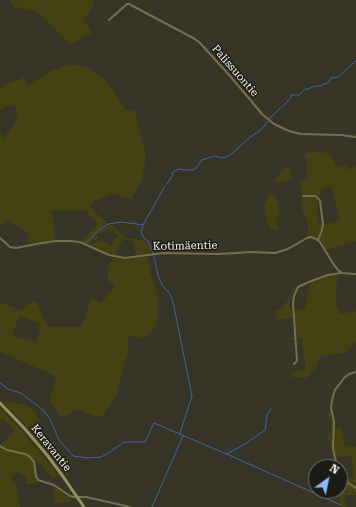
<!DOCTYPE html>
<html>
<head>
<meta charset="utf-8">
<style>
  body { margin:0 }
  #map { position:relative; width:356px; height:507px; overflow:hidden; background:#363528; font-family:"Roboto Serif",serif }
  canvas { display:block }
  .north { position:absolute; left:308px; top:459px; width:40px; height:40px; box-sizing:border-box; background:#1c1c16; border:1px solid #71716a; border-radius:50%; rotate:33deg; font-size:11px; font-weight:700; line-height:16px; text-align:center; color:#f1f1e9 }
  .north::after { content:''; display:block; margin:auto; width:14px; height:18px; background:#8fb8fd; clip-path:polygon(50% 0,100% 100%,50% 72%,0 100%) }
</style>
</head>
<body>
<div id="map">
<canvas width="356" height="507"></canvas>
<div class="north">N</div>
</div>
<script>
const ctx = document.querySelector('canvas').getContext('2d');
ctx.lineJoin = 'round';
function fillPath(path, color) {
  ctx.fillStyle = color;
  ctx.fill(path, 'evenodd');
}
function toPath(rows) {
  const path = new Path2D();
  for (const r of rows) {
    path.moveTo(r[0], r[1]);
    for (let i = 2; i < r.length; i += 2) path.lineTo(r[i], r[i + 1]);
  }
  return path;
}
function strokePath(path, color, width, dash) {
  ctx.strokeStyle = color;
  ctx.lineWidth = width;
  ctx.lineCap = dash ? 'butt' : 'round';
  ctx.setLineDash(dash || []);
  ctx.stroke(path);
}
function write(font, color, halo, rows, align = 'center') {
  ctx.font = font + ' "Roboto Serif",serif';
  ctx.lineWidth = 3;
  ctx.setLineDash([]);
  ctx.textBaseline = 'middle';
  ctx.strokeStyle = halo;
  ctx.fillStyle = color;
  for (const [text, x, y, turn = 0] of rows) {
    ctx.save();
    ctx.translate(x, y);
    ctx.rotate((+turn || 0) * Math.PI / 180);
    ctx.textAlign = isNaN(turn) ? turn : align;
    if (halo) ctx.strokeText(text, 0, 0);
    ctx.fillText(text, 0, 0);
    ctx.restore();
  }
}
fillPath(toPath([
  [10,0,94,0,90,12,83,18,92,33,70,45,40,14,37,12,23,9,20,6,15,10],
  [76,65,85,67,90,69,103,78,110,85,126,110,127,110,132,109,136,112,135,113,146,156,142,180,131,199,112,194,98,199,91,204,90,205,92,210,107,222,107,224,96,232,85,243,82,241,98,224,86,211,52,210,55,240,29,243,27,232,6,220,0,225,0,132,5,139,11,129,18,116,15,106,7,105,0,110,0,89,14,81,16,82,23,77,28,85,53,70,65,66],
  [322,152,330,154,337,166,340,167,346,165,349,170,356,166,356,241,325,250,320,241,317,238,311,236,307,237,308,223,302,209,300,180,307,179,307,166,305,153],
  [331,186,340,221,318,226,317,202,322,189],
  [287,166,289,167,293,180,273,183,278,175],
  [269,193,276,196,280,210,276,220,278,230,270,228,263,208],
  [109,225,112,225,126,238,146,241,152,253,136,255,133,241,123,239,114,255,91,245,101,240,111,245,118,236,109,229,97,235,98,238,89,244,87,243,98,233],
  [148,256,150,272,156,288,158,303,158,315,156,326,150,333,141,339,131,335,127,340,129,351,125,362,116,396,102,416,94,416,81,410,74,411,66,415,61,416,50,401,56,376,0,352,0,302,21,310,33,301,37,302,47,325,50,327,81,327,91,298,101,303,115,286,108,280,108,267,114,258,129,259],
  [19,316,41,324,36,342,12,336],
  [337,274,336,305,340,314,356,311,356,342,344,353,320,356,315,369,306,378,291,377,291,373,306,369,302,337,289,340,289,338,296,337,294,318,276,320,275,311,282,309,288,300,293,290,294,291,289,302,290,308,295,310,305,308,310,284,328,276],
  [3,402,5,402,22,404,29,407,37,413,39,420,39,433,42,437,48,439,69,463,68,475,67,476,28,428],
  [0,408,21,430,58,475,53,479,38,462,33,463,35,477,38,482,34,484,26,484,26,476,15,472,16,475,12,475,12,480,16,484,20,507,0,507,0,443,1,444,14,431,3,418,0,420],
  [330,410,333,423,333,429,342,428,345,446,356,447,356,495,344,495,346,507,342,507,339,501,340,478,353,478,352,456,333,457,331,446,327,436,330,432,331,427,328,415],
  [54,487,69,497,71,502,55,503,52,489]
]), '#454112');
strokePath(toPath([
  [269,119,288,101,291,97,291,95,299,95,305,89,308,89,315,86,321,86,324,84,328,83,331,78,338,77,356,61],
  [167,184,172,176,173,172,179,169,187,170,193,170,196,168,202,160,205,159,215,156,221,158,226,157,230,155,234,152,249,138,262,129,268,121],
  [86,243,97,232,108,224,122,222,143,225],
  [153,253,148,241,144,238,141,233,143,225,165,186],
  [154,257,158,275,162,285,170,294,173,302,192,396,180,433],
  [0,383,8,389,21,393,43,410,50,419,59,440,73,456,88,458,101,457,107,454,124,442,145,442,154,423,231,456,341,505],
  [227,454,245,444,265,430,267,415,271,409],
  [152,507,183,436]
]), '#4267a7', 1);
strokePath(toPath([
  [109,20,127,4,129,4,195,39,200,43,231,77,262,114,274,124,289,131,301,134,341,135,356,137],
  [303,196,315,196,318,198,320,201,323,224,322,230,318,240],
  [0,238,10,247,16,248,36,244,55,241,70,241,80,242,109,255,125,258,163,253,219,254,252,252,275,253,288,249,307,238,311,237,316,239,320,242,334,265,339,271,342,273,356,274],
  [294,364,297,361,293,303,294,296,298,287,309,282,328,275,341,273],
  [0,446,7,450,25,454,29,456,34,462,36,476,38,480,54,485,70,496,74,497,86,497,130,507],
  [337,467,333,448,334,422,331,408,332,400,335,390,344,378,349,374,356,372],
  [340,476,343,480,356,488]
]), '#72704e', 2);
strokePath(toPath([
  [0,403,25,429,47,455,62,475,84,507]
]), '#95915a', 3);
write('11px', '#f1f1e9', '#1c1c16', [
  ["Palissuontie",235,71,49],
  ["Kotimäentie",185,246,-1],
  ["Keravantie",51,448,51]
]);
</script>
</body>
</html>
